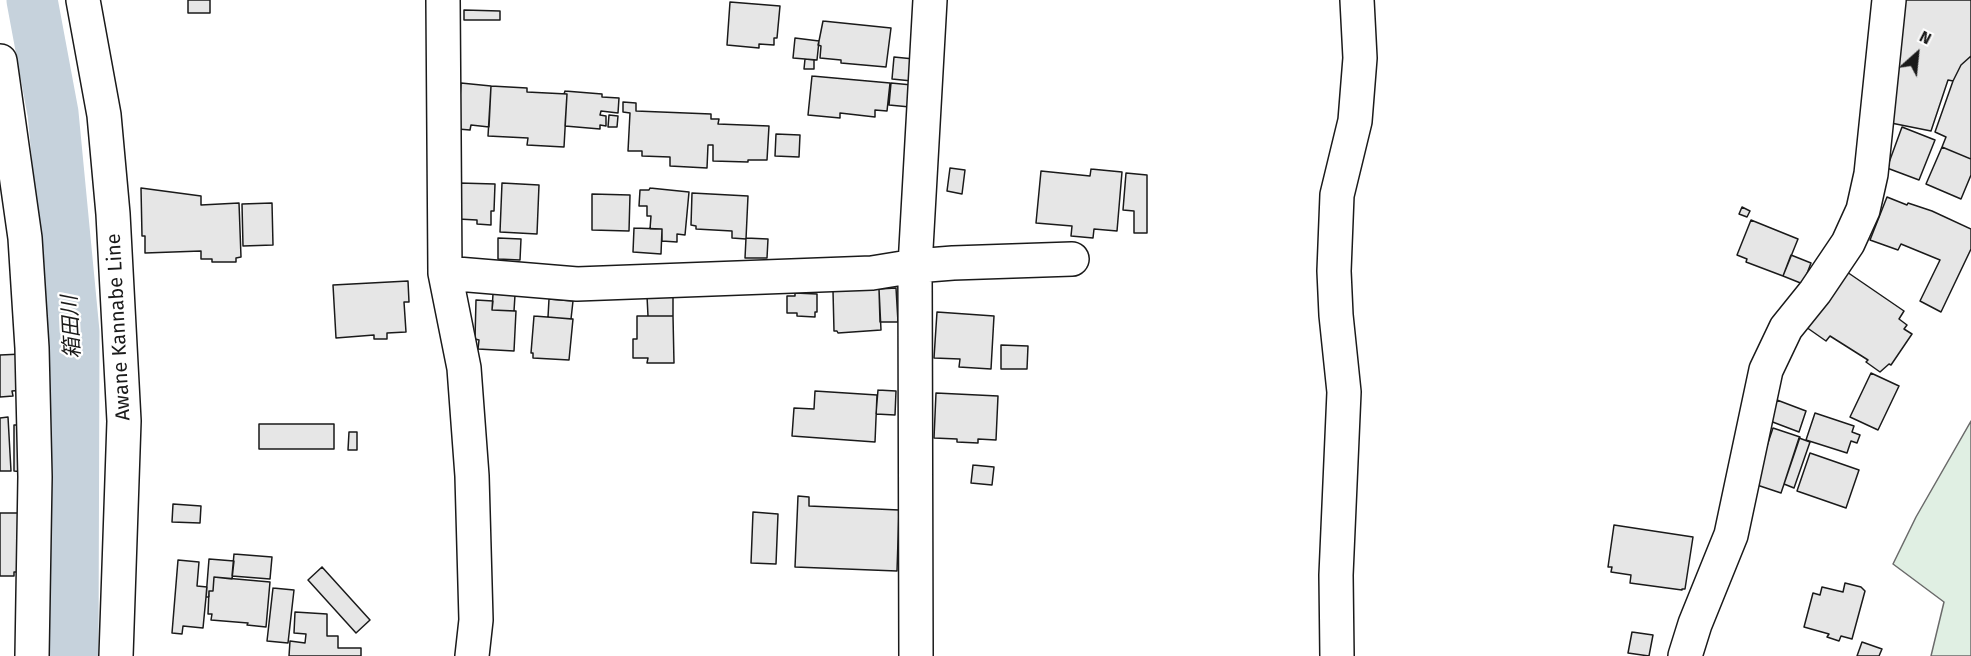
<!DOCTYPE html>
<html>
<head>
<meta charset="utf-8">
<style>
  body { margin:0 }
  #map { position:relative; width:1971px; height:656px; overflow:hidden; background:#fff; font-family:"Fira Sans",sans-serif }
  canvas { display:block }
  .north { position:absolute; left:1887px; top:24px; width:60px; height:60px; -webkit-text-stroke:4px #fff; paint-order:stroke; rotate:27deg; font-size:16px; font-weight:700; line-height:24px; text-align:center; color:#1a1a1a }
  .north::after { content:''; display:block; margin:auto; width:21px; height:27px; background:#1a1a1a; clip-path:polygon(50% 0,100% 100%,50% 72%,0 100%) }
</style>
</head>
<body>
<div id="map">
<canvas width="1971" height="656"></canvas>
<div class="north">N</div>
</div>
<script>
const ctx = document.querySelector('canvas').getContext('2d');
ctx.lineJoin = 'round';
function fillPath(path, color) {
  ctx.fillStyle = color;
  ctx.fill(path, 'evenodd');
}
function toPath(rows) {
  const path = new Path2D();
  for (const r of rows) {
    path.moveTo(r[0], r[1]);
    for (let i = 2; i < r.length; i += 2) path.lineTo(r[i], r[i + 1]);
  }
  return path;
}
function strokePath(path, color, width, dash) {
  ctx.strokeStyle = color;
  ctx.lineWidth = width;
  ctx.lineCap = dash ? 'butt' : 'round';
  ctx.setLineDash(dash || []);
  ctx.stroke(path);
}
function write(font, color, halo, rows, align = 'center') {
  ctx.font = font + ' "Fira Sans","Noto Sans JP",sans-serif';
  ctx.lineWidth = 4.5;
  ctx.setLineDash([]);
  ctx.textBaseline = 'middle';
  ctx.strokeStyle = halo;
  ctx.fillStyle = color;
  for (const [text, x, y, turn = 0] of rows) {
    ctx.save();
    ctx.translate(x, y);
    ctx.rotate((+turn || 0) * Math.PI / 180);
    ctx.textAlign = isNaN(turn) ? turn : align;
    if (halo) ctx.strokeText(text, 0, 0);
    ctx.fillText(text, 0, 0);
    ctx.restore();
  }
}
const green = toPath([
  [1971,421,1971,656,1931,656,1944,602,1893,564,1916,517,1971,421]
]);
fillPath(green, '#e0efe3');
strokePath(green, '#6a6a6a', 1.5);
strokePath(toPath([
  [32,0,53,113,74,332,73,656]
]), '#c6d2dc', 51);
const building = toPath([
  [188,0,210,0,210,13,188,13,188,0],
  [1904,0,1971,0,1971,56,1961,65,1953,81,1948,80,1931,131,1891,123,1904,0],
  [730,2,780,6,777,38,774,38,774,45,759,44,759,48,727,45,730,2],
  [464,10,500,11,500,20,464,20,464,10],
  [823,21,891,28,886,67,841,63,841,60,820,58,821,46,818,45,819,41,823,21],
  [795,38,819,41,817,60,793,58,795,38],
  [1971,56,1971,159,1942,147,1946,137,1935,132,1953,81,1961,65,1971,56],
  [894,57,914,59,912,81,892,79,894,57],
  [805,59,814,60,814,69,804,69,805,59],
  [812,76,890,83,887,111,875,110,875,117,840,113,840,118,808,115,812,76],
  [461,83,491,86,489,127,471,125,470,130,458,129,461,83],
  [891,83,912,85,910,107,889,105,891,83],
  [491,86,527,88,527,92,567,94,564,147,527,145,528,138,488,136,491,86],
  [565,91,602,94,602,97,619,98,618,113,601,111,600,115,606,116,606,126,600,125,600,129,565,126,567,94,564,94,565,91],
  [623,102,636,103,636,111,711,114,711,119,719,119,718,124,769,126,767,160,748,160,748,162,713,161,713,145,708,145,707,168,670,166,670,157,642,156,642,151,628,151,630,113,623,112,623,102],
  [609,115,618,116,617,127,608,127,609,115],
  [1902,127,1935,140,1919,180,1887,168,1902,127],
  [776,134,800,135,799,157,775,156,776,134],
  [1942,147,1971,159,1971,175,1961,199,1926,184,1942,147],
  [950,168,965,170,962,194,947,191,950,168],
  [1091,169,1122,172,1117,231,1094,229,1093,238,1071,236,1072,226,1036,223,1041,171,1090,176,1091,169],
  [1126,173,1147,175,1147,233,1134,233,1134,211,1123,210,1126,173],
  [459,183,495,184,494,211,491,211,491,225,477,224,477,220,458,219,459,183],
  [502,183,539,185,537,234,500,232,502,183],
  [141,188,201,196,201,205,239,203,241,257,236,258,236,262,212,262,212,259,201,259,201,251,145,253,145,236,142,236,141,188],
  [650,188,689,192,685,235,677,234,677,242,662,241,662,229,650,229,651,216,647,216,647,206,639,206,640,190,649,190,650,188],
  [692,193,748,196,746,239,732,238,732,231,696,229,696,226,691,225,692,193],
  [592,194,630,195,629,231,592,230,592,194],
  [1887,197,1907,205,1908,203,1932,211,1971,229,1971,249,1941,312,1920,301,1940,260,1901,244,1898,250,1870,240,1887,197],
  [272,203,273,245,243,246,242,204,272,203],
  [1742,207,1750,211,1747,217,1739,214,1742,207],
  [1751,220,1798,239,1783,276,1746,262,1747,259,1737,255,1751,220],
  [634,228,662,229,661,254,633,252,634,228],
  [498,238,521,239,520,260,498,259,498,238],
  [746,238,768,239,767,258,745,258,746,238],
  [1791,255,1811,263,1803,284,1783,276,1791,255],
  [1847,272,1904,311,1899,319,1907,325,1904,329,1912,334,1891,365,1889,364,1880,372,1866,362,1868,360,1830,336,1826,341,1806,327,1847,272],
  [408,281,409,302,404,302,406,332,387,333,387,339,374,339,374,335,336,338,333,285,408,281],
  [896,288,898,322,880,322,879,289,896,288],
  [879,289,881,330,838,333,837,331,834,331,833,291,879,289],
  [795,293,817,294,817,312,815,312,815,317,797,316,797,313,787,313,787,296,795,296,795,293],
  [493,294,515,295,514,311,492,310,493,294],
  [647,296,673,296,673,316,648,316,647,296],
  [549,299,573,301,571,319,548,317,549,299],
  [476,300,493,301,492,310,516,311,514,351,478,349,479,340,475,339,476,300],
  [937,312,994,316,991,369,959,367,960,359,934,358,937,312],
  [534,316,573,319,569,360,533,358,533,353,531,353,534,316],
  [637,316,673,316,674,363,647,363,648,358,633,358,633,339,637,339,637,316],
  [1001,345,1028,346,1027,369,1001,369,1001,345],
  [22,354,24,390,12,391,13,396,0,397,0,355,22,354],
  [1871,373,1899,386,1878,430,1850,417,1871,373],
  [878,390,896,391,895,415,876,414,878,390],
  [815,391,877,395,875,442,792,436,794,408,814,409,815,391],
  [936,393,998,396,996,440,978,439,978,443,957,442,957,439,934,438,936,393],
  [1777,400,1806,411,1799,432,1770,421,1777,400],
  [1815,413,1854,426,1852,432,1860,435,1857,443,1851,441,1847,453,1806,440,1815,413],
  [8,417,11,471,0,471,0,418,8,417],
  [259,424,334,424,334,449,259,449,259,424],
  [14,425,24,425,24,472,14,471,14,425],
  [1773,428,1800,437,1781,493,1754,484,1773,428],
  [349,432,357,432,357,450,348,450,349,432],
  [1799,438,1810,442,1794,488,1784,484,1799,438],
  [1810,453,1859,470,1846,508,1797,491,1810,453],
  [973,465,994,467,992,485,971,483,973,465],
  [798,496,809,497,809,506,899,510,897,571,795,567,798,496],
  [173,504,201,506,200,523,172,522,173,504],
  [753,512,778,514,776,564,751,563,753,512],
  [0,513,24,513,24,572,14,572,14,576,0,576,0,513],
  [1614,525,1693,537,1685,589,1682,589,1682,590,1630,583,1631,575,1611,572,1612,567,1608,567,1614,525],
  [234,554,272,557,270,579,232,576,234,554],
  [209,559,234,561,232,579,214,577,213,591,209,591,209,597,206,597,209,559],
  [178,560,199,562,197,586,207,587,203,628,183,626,182,634,172,633,178,560],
  [322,567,370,620,356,633,308,580,322,567],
  [214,577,270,582,266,627,247,625,248,623,211,620,212,614,208,614,209,591,213,591,214,577],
  [1845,583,1861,587,1865,591,1852,639,1841,636,1839,641,1827,637,1829,634,1804,627,1813,593,1820,595,1822,587,1843,592,1845,583],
  [273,588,294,590,288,643,267,641,273,588],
  [295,612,327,614,327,636,338,636,338,648,361,648,361,656,289,656,290,641,305,643,306,634,294,633,295,612],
  [1632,632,1653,635,1649,656,1628,653,1632,632],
  [1862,642,1882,649,1879,656,1857,656,1862,642]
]);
fillPath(building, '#e6e6e6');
strokePath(building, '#1a1a1a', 1.5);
const minor = toPath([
  [443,0,445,273,464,368,472,476,476,620,472,656],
  [0,61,25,238,32,348,35,477,32,656],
  [445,273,577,284,872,273,915,266,953,263,1072,259],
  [916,656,915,266,930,0],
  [1337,656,1336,575,1344,392,1336,315,1334,271,1337,195,1355,121,1360,58,1357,0],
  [1685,656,1695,624,1731,535,1766,370,1786,328,1815,292,1848,243,1863,210,1871,174,1889,0]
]);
const major = toPath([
  [83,0,104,115,113,214,124,421,116,656]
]);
strokePath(minor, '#1a1a1a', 36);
strokePath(major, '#1a1a1a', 36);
strokePath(minor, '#fff', 33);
strokePath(major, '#fff', 33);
write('20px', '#1a1a1a', '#fff', [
  ["Awane Kannabe Line",119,327,-93]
]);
write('italic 21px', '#1a1a1a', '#fff', [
  ["箱田川",72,327,-93]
]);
</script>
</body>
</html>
